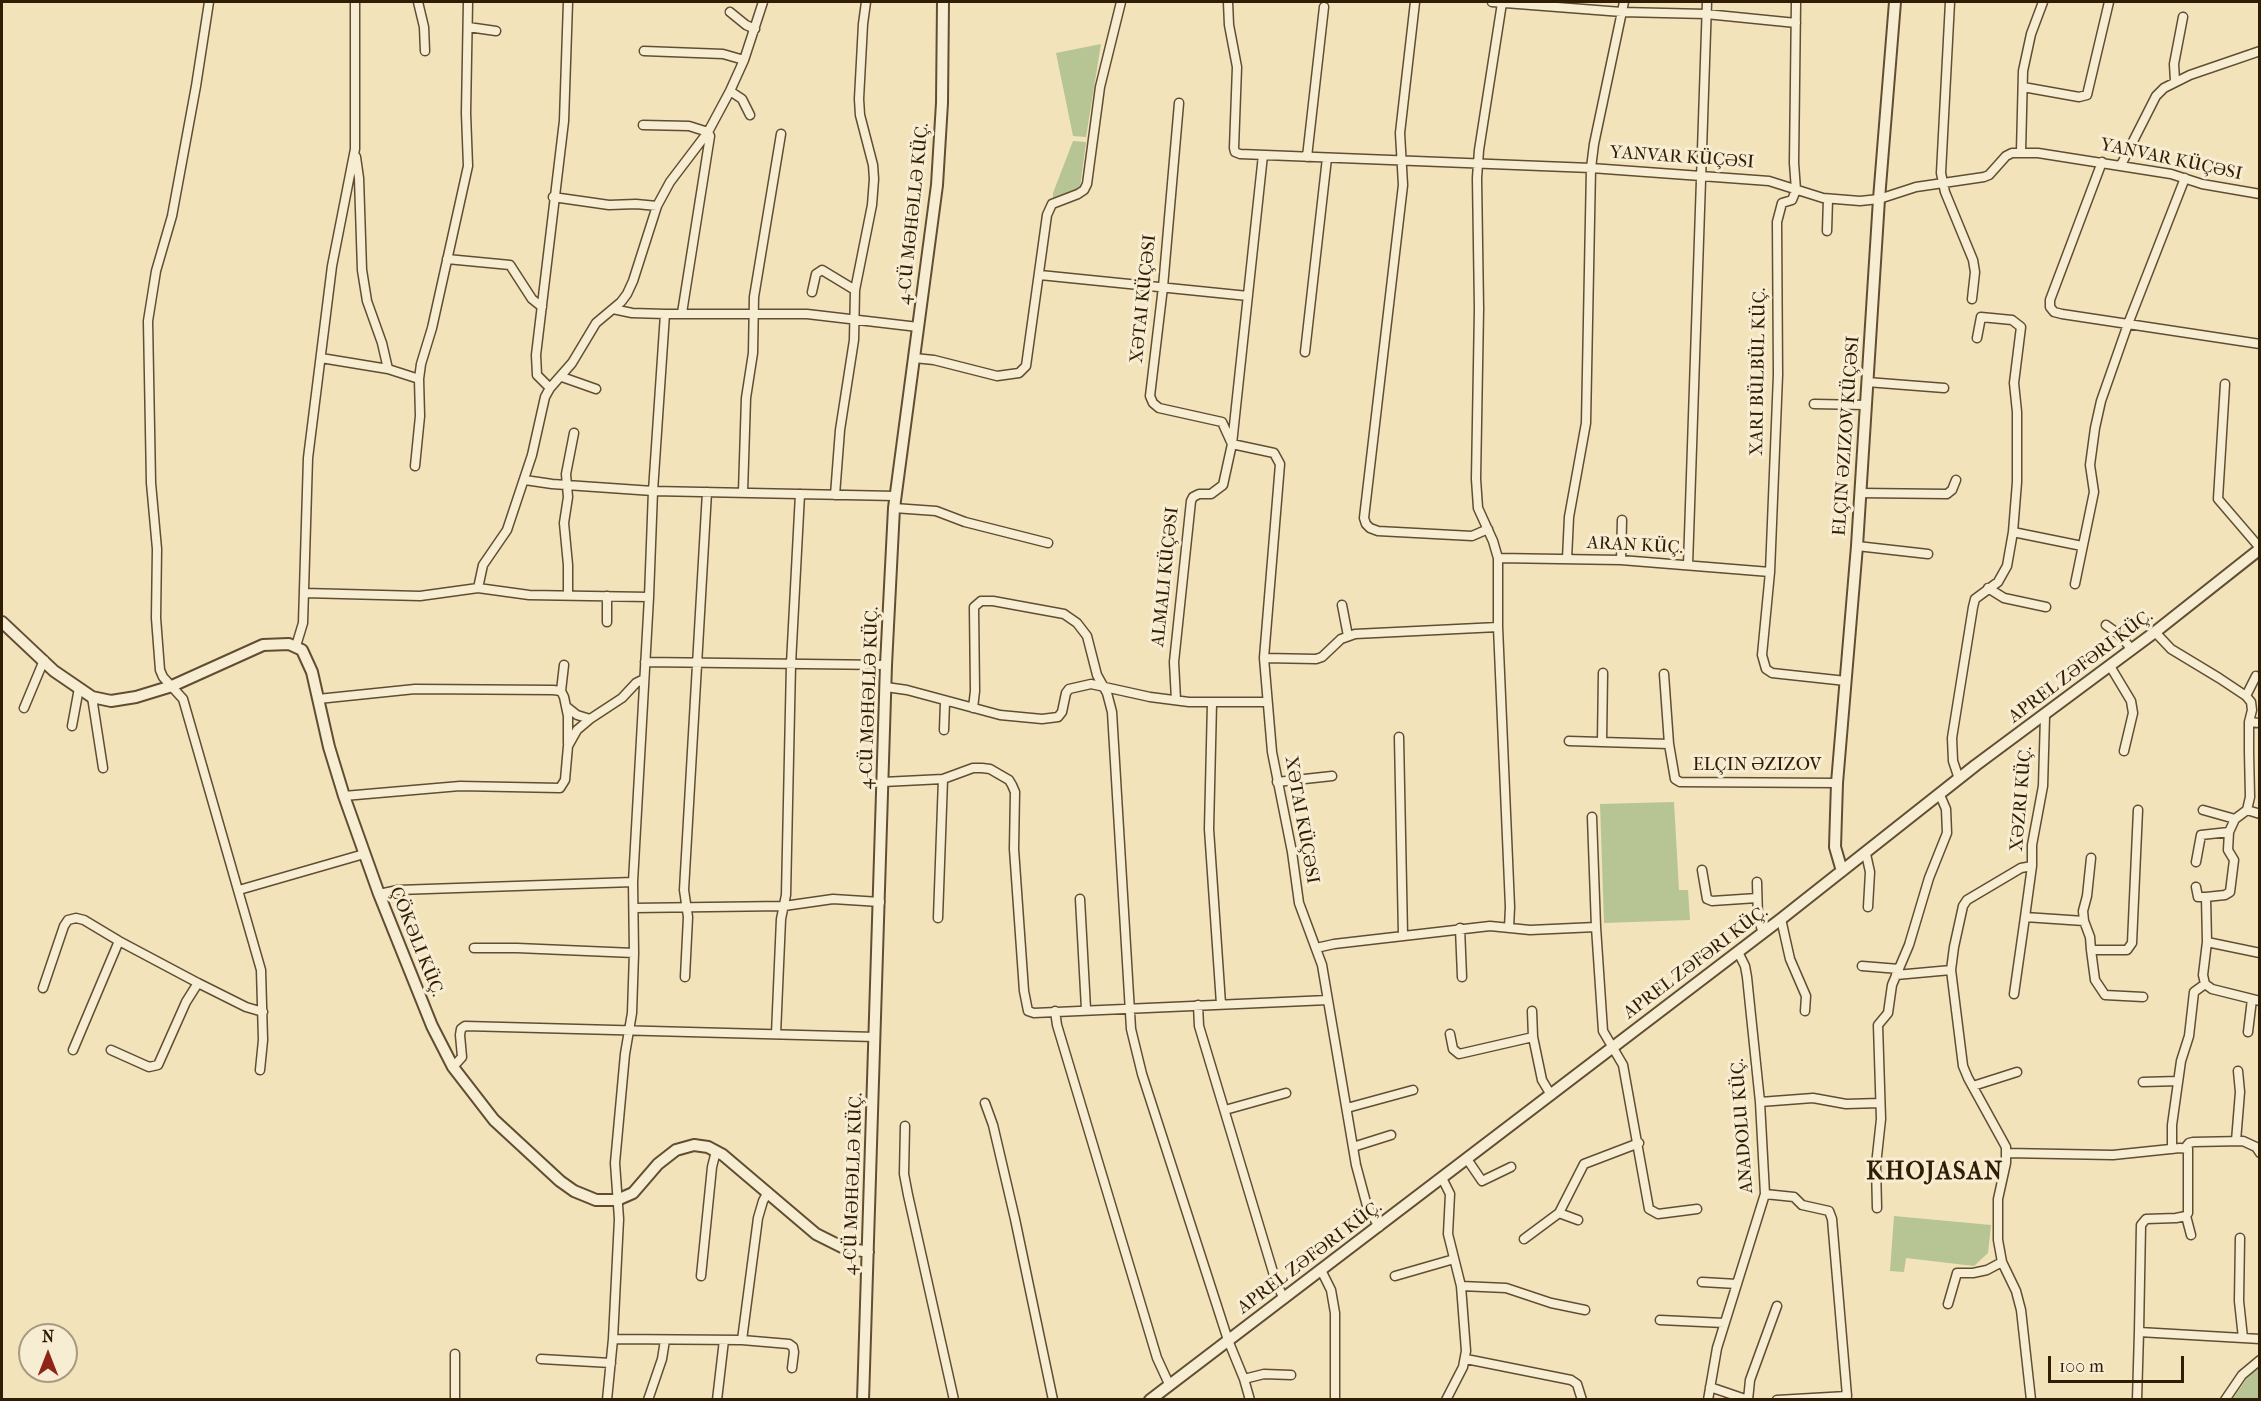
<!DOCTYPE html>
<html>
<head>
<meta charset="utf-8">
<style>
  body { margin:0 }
  #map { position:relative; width:2261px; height:1401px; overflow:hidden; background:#f2e3bb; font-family:"IM FELL French Canon",serif }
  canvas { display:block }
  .frame { position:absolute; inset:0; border:3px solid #311c04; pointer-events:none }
  .north { position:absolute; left:18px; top:1323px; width:60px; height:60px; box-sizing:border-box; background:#f7edd3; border:2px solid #a89980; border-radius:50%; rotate:0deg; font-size:16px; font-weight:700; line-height:24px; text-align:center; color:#311c04 }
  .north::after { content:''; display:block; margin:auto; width:21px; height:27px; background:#8f2418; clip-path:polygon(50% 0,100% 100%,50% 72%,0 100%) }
  .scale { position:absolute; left:2048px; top:1356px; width:136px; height:27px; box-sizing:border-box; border:3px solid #311c04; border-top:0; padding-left:8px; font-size:18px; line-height:21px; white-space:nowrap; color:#311c04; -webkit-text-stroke:4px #f7edd3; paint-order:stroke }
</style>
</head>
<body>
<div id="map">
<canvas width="2261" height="1401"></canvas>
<div class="frame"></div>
<div class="north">N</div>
<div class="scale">100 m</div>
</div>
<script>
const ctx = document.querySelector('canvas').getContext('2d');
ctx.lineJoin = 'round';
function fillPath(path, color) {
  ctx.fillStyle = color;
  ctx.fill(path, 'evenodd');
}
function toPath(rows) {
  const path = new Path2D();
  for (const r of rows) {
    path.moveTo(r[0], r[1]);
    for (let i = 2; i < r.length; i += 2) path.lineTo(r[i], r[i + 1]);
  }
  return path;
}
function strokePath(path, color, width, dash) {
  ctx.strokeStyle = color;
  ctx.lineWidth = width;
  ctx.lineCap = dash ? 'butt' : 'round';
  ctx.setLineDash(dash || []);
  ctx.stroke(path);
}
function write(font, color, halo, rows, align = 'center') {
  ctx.font = font + ' "IM FELL French Canon",serif';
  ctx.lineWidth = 6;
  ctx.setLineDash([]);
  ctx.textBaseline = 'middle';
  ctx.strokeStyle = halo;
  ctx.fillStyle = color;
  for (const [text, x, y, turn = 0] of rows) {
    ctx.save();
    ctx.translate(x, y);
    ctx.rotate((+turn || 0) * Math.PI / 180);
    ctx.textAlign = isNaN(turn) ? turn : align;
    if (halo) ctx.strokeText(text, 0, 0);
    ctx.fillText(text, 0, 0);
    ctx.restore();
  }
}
fillPath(toPath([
  [1101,44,1086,137,1073,136,1056,53],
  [1073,141,1086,142,1080,188,1053,198,1053,193],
  [1674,802,1679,890,1688,890,1690,920,1604,923,1600,804],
  [1894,1216,1991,1225,1988,1253,1974,1266,1906,1258,1904,1272,1890,1271],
  [2259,1367,2259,1399,2233,1399,2249,1375]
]), '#b6c593');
const minor = toPath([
  [209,2,196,86,172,216,156,271,148,321,151,483,157,549,156,618,160,670,163,677,183,699,261,970,263,1040,260,1070],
  [418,2,424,27,425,51],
  [1228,2,1229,25,1237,67,1234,148,1235,152,1240,154,1591,168,1701,176,1769,181,1823,198,1860,201,1879,199,1916,187,1984,177,1989,175,2006,156,2012,153,2038,153,2171,174,2202,184,2260,194],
  [1415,2,1400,133,1403,185,1364,518,1366,524,1370,528,1378,531,1472,536,1488,529],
  [1492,2,1622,12,1706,14,1796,23],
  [1796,2,1794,163,1796,190,1792,200,1782,203,1777,222,1778,375,1770,572,1762,655,1766,669,1772,673,1846,681],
  [1950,2,1941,173,1945,192,1973,260,1975,272,1972,299],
  [1502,3,1479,150,1477,178,1479,309,1476,479,1478,508,1493,541,1498,558,1498,627,1510,907,1509,928],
  [730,12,746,25,755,29],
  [468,27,496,31],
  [644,51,723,54,744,60],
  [2175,81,2174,64,2183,17],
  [2023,87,2079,97,2087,95,2109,2],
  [730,91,742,99,750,115],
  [643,125,689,126,708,132,710,136,682,313],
  [2021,152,2023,71,2031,34,2043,2],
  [1263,155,1232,444,1274,453,1280,464,1264,658,1272,752,1292,852,1299,903,1322,965,1356,1165,1367,1206,1379,1227],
  [356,157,359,178,362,270,367,301,382,343,388,369],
  [1307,157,1324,7],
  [2102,162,2050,300,2050,307,2054,312,2062,314,2260,344],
  [2121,165,2156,96,2164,88,2190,75,2260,51],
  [553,197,609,205,636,204,657,206],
  [1827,231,1828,199],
  [447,259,510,265,532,299,542,307],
  [1040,275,1248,296],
  [812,292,816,274,822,270,855,290],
  [613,309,632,313,665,314,807,314,918,327],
  [1305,352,1327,158],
  [321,358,388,369,419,379],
  [914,358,934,360,997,376,1019,373,1026,366,1047,215,1052,204,1078,194,1084,190,1087,184,1100,87,1121,2],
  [562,377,596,389],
  [1867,382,1944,388],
  [2225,384,2218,499,2260,548],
  [550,388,537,375,536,355,564,121,568,2],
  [1814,404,1866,405],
  [415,466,420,416,419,379,421,364,432,328,468,166,466,113,468,2],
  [525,480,552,484,653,491,895,496],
  [743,492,746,398,753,353,754,297,781,134],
  [1860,493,1947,494,1952,490,1956,480],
  [835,495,840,430,854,340,855,290,872,205,874,179,873,165,860,115,859,99,863,24,866,2],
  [894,508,936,511,965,522,1048,543],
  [2013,532,2082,546],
  [1857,546,1928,554],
  [1498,558,1621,560,1770,572],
  [1567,559,1569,517,1586,423,1591,168,1594,144,1624,2],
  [1621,560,1622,520],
  [1688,565,1707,2],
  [2075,584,2094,492,2090,465,2095,428,2101,401,2128,324,2185,178],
  [478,588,483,565,507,530,532,455,545,397,550,388,572,363,596,323,621,302,627,294,633,281,657,206,670,182,708,132,730,91,744,60,763,2],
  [1988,588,2004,598,2046,607],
  [304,593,420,596,478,588,529,595,649,597],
  [568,595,568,565,564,523,568,497,566,474,574,433],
  [1342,605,1348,636],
  [607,622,607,596],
  [2106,625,2120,635,2132,650],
  [2155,632,2171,649,2219,678,2246,696,2251,702,2252,710,2249,722,2249,752,2250,797,2247,810,2260,814],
  [296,646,303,623,308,458,332,266,355,149,355,2],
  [1264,658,1316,659,1322,657,1341,639,1355,634,1498,627],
  [645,662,886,665],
  [2110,666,2131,701,2133,713,2124,751],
  [1603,673,1602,742,1669,744],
  [1664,674,1669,744,1675,779,1680,782,1837,783],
  [886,687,907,690,1000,715,1042,719,1058,717,1062,712,1066,693,1069,689,1091,684,1150,697,1189,702,1267,702],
  [561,691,564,665],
  [2246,696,2256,676],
  [92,697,103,768],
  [318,699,415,689,553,690,561,691,564,697,568,716,568,743],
  [1176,700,1174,662,1191,501,1193,497,1199,494,1211,494,1223,485,1232,444,1222,422,1159,408,1153,403,1150,396,1163,287,1179,103],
  [1212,703,1209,829,1221,1004],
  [567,707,577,715,590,719],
  [24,708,44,660],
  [973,708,975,691,974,607,981,601,993,601,1064,614,1077,623,1087,636,1097,675,1107,693,1112,712,1131,1029,1142,1074,1228,1340,1244,1379,1250,1400],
  [2249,722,2260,723],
  [72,726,79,688],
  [944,730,945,702],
  [1399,737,1403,935],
  [1569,741,1602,742],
  [1959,779,1953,761,1952,738,1973,607,1975,599,1998,582,2007,566,2013,532,2017,482,2017,412,2014,383,2021,327,2012,320,1981,317,1977,338],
  [883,782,943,779,973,768,982,768,990,769,1009,780,1012,785,1015,792,1014,849,1024,991,1028,1011,1034,1013,1328,1000],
  [1277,782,1332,776],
  [344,796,460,786,560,788,565,780,568,746,577,730,590,719,622,698,636,683,644,679],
  [2203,810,2235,819],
  [1592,817,1596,927],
  [1866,854,1870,872,1868,907],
  [2196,862,2201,835,2229,832,2235,819,2247,810],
  [2032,866,2025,917,2084,921,2090,937,2091,950,2127,950,2132,943,2138,810],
  [1702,870,1707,899,1712,901,1757,898],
  [1757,882,1758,918,1763,933],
  [239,890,364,854],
  [379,894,398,890,633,882],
  [2206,897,2225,895,2230,892,2234,860,2228,850,2229,832],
  [1080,899,1086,1009],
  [634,908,784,906,833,899,880,902],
  [938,918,943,779],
  [1781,919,1790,959,1806,996,1805,1011],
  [2084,921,2083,911,2087,896,2091,858],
  [1460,928,1462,977],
  [2207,942,2260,953],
  [474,948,517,948,634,953],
  [1316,948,1334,944,1490,926,1530,930,1596,927,1603,1031,1623,1065,1649,1209,1658,1214,1697,1209],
  [2091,950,2095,980,2105,995,2143,997],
  [1862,966,1899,969],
  [1896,975,1951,970],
  [685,977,688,917,684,890,707,492],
  [2205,984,2212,989,2260,1001],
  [43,988,64,926,68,920,76,918,84,920,119,941,198,983,246,1007,263,1012],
  [2014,994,2025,917],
  [1198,1005,1199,1026,1276,1282,1284,1299],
  [1055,1011,1057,1025,1157,1358,1169,1384],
  [1532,1011,1533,1037,1542,1080,1551,1095],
  [2248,1032,2252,999],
  [776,1034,781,919,786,895,791,664,800,494],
  [1450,1034,1453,1049,1459,1054,1533,1037],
  [73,1050,119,941],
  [111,1050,149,1067,158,1065,186,1002,198,983],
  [453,1067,462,1057,460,1035,461,1029,465,1026,875,1037],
  [2143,1082,2178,1081],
  [1973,1086,2017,1072],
  [1760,1102,1813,1098,1846,1104,1880,1103],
  [985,1103,993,1125,1015,1219,1053,1400],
  [1347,1108,1413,1090],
  [1225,1110,1286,1093],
  [905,1126,904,1174,908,1195,954,1400],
  [2236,1141,2240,1092,2238,1071],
  [1353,1147,1391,1135],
  [2185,1148,2189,1143,2193,1142,2243,1141,2256,1147,2260,1153],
  [2172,1149,2172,1125,2181,1061,2189,1036,2194,992,2205,984,2203,975,2207,942,2206,897,2198,897,2196,887],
  [2006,1153,2113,1155,2180,1148,2188,1149,2188,1213,2186,1216,2176,1218,2146,1219,2141,1225,2139,1332,2260,1339],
  [1467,1159,1482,1181,1511,1167],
  [1442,1178,1450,1194,1448,1234,1461,1286,1466,1351,1463,1367,1446,1400],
  [1765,1194,1794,1197,1802,1205,1829,1211,1832,1219,1847,1396,1777,1400],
  [1877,1208,1876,1165,1881,1119,1878,1025,1888,1013,1892,985,1909,945,1929,878,1947,833,1946,809,1940,795],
  [1559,1213,1578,1220],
  [2186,1216,2191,1235],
  [2240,1238,2239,1301,2243,1338],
  [1524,1239,1559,1213,1584,1164,1639,1143],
  [1321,1270,1331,1290,1335,1313,1335,1400],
  [701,1276,712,1167,716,1151],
  [1395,1276,1454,1259],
  [1702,1282,1737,1284],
  [1461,1286,1506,1288,1551,1303,1585,1310],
  [1948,1304,1957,1273,1973,1273,1987,1270,2002,1262],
  [1660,1320,1724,1323],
  [613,1339,742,1340,789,1344,793,1347,794,1352,792,1368],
  [742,1340,758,1218,763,1201,768,1192],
  [455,1354,455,1400],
  [541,1359,611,1363],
  [1466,1359,1571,1380,1577,1384,1582,1400],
  [1244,1379,1264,1374,1291,1375],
  [1710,1387,1748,1400],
  [607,1400,613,1339,619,1219,615,1163,625,1054,632,1013,634,953,633,882,649,597,653,491,665,314],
  [648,1400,662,1359,665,1340],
  [717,1400,724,1340],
  [1708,1400,1717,1348,1765,1194,1760,1102,1747,977,1745,966,1738,952],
  [1748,1400,1750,1380,1777,1306],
  [2031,1400,2021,1310,2016,1291,2002,1262,1998,1240,1998,1199,2006,1163,2006,1147,1968,1078,1963,1066,1951,970,1954,947,1963,906,1967,900,2021,868,2032,866,2032,845,2043,786,2045,716],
  [2137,1400,2139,1332],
  [2225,1400,2242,1375,2260,1360]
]);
const tertiary = toPath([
  [2,622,54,671,92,697,111,701,136,697,172,686,263,645,289,644,302,650,312,672,329,747,344,796,379,894,432,1026,453,1067,494,1120,560,1181,574,1191,596,1200,617,1200,633,1193,658,1164,676,1150,694,1145,708,1147,723,1155,816,1234,842,1247,868,1252],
  [1842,871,1835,847,1837,783,1857,546,1879,199,1895,2],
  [863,1400,886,665,894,508,937,185,942,103,943,2],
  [1150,1400,1781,919,1976,765,2155,632,2260,549]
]);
strokePath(minor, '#614e32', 11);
strokePath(tertiary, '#614e32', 14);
strokePath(minor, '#f7edd3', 8);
strokePath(tertiary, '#f7edd3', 10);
write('18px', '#311c04', '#f7edd3', [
  ["YANVAR KÜÇƏSI",1682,158,4],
  ["YANVAR KÜÇƏSI",2171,160,12],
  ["4-CÜ MƏHƏLLƏ KÜÇ.",914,214,-84],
  ["XƏTAI KÜÇƏSI",1144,299,-84],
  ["XARI BÜLBÜL KÜÇ.",1759,372,-89],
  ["ELÇIN ƏZIZOV KÜÇƏSI",1847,436,-86],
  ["ARAN KÜÇ.",1635,546,3],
  ["ALMALI KÜÇƏSI",1166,577,-84],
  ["APREL ZƏFƏRI KÜÇ.",2081,667,-37],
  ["4-CÜ MƏHƏLLƏ KÜÇ.",870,698,-88],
  ["ELÇIN ƏZIZOV",1757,766],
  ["XƏZRI KÜÇ.",2022,799,-85],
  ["XƏTAI KÜÇƏSI",1301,820,80],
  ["ÇÖKƏLI KÜÇ.",416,942,68],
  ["APREL ZƏFƏRI KÜÇ.",1696,963,-37],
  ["ANADOLU KÜÇ.",1743,1126,-94],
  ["4-CÜ MƏHƏLLƏ KÜÇ.",854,1184,-88],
  ["APREL ZƏFƏRI KÜÇ.",1310,1258,-37]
]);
ctx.letterSpacing = '1.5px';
write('bold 24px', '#311c04', '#f7edd3', [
  ["KHOJASAN",1935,1173]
]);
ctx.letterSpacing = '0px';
</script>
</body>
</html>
